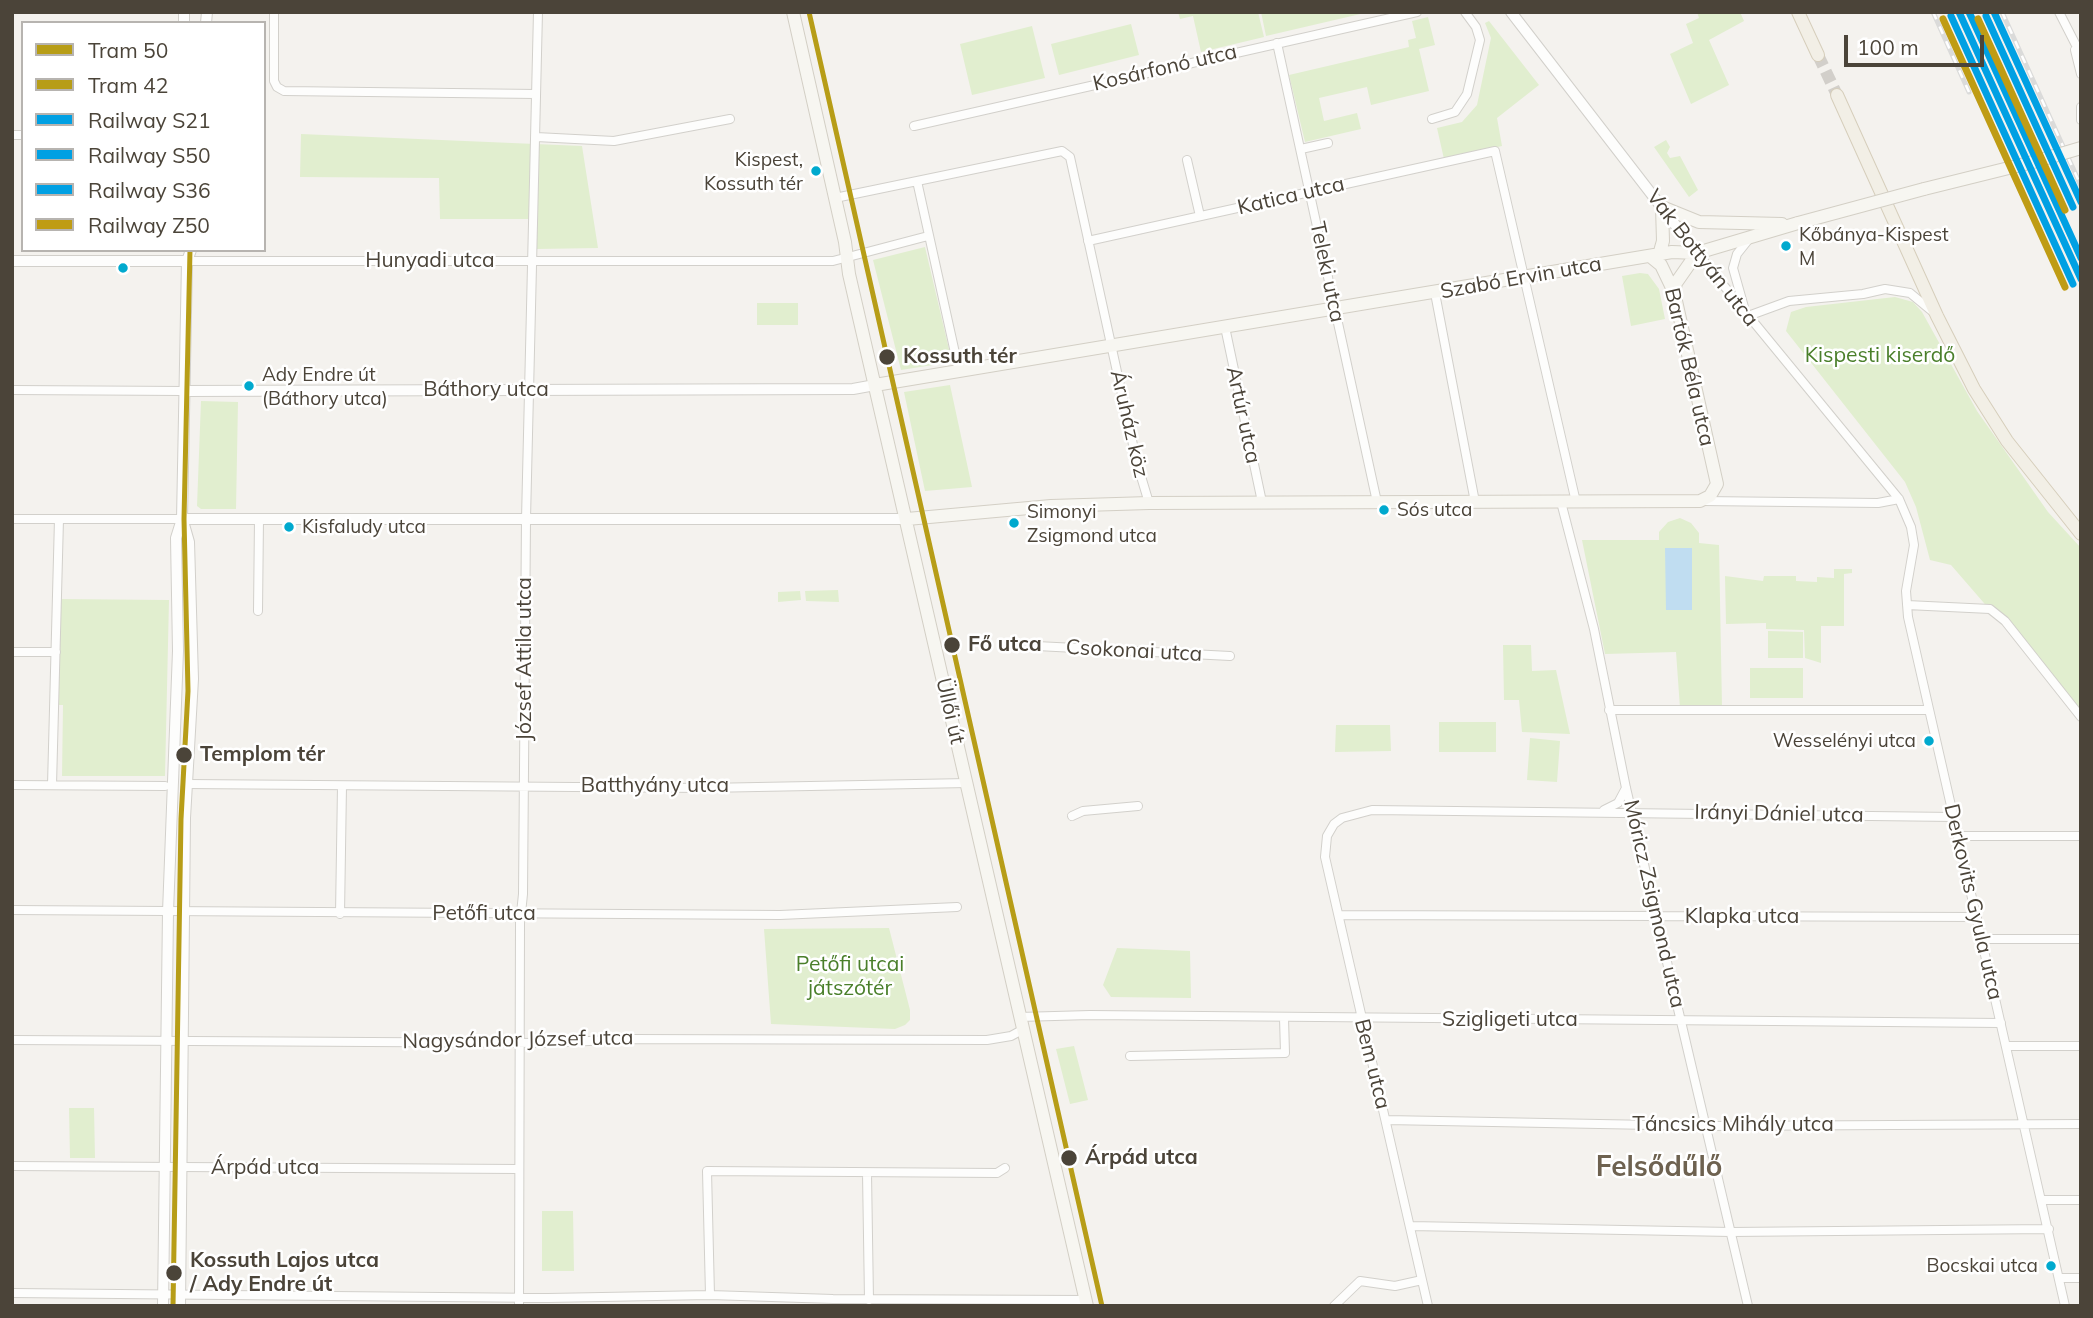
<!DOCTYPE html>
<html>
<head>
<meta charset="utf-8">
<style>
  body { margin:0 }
  #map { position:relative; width:2093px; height:1318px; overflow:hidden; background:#f4f2ee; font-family:Mulish,sans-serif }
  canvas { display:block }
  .frame { position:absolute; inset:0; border:14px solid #4b4439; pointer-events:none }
  .legend { position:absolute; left:21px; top:21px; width:245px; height:231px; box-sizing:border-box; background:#fff; border:2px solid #b7b4b0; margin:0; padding:9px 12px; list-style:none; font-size:21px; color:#4b4439 }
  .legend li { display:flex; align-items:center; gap:14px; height:35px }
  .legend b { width:35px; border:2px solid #b7b4b0 }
  .scale { position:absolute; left:1844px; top:35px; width:140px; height:32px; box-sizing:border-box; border:4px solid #4b4439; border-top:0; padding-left:9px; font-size:21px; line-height:24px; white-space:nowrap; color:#4b4439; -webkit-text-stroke:5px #fff; paint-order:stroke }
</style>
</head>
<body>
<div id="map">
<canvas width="2093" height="1318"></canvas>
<div class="frame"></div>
<ul class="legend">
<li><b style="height:9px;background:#b79d17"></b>Tram 50</li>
<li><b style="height:9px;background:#b79d17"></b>Tram 42</li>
<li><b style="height:9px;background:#00a0e3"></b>Railway S21</li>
<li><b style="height:9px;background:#00a0e3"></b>Railway S50</li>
<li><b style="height:9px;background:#00a0e3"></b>Railway S36</li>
<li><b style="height:9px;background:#bf9c14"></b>Railway Z50</li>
</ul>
<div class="scale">100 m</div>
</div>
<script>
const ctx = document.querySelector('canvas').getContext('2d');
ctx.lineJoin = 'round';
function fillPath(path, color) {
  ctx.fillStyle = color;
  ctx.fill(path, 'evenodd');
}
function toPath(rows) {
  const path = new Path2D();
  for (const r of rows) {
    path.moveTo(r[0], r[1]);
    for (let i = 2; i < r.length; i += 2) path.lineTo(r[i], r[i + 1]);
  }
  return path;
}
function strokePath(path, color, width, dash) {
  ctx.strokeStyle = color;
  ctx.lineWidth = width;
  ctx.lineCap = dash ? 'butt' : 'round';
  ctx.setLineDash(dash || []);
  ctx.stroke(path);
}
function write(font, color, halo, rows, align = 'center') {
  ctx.font = font + ' Mulish,sans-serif';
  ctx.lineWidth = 5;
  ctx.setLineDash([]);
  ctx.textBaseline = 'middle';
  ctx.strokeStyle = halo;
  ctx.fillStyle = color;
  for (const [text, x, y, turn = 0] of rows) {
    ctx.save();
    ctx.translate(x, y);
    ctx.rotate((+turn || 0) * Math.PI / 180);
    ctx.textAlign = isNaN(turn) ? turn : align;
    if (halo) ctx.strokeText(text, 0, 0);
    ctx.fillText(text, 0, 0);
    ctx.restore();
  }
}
fillPath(toPath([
  [1178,12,1258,12,1264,37,1201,52,1193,16,1180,19],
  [1261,12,1369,12,1266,36],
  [1697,12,1740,12,1744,21,1709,40,1729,85,1691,104,1670,54,1693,43,1686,24,1699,18],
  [1428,17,1435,45,1419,49,1429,91,1371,105,1367,87,1319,98,1324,121,1357,113,1361,129,1305,142,1289,75,1409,47,1408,40,1416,38,1412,21],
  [1489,21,1539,85,1497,118,1502,146,1444,159,1437,128,1462,122,1477,105,1491,38,1485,23],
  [1131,24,1139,55,1059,75,1051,44],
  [1032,26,1045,78,972,95,960,44],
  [301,134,582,146,598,248,537,249,537,219,440,219,439,178,300,177],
  [1666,140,1670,147,1667,153,1670,158,1680,156,1698,190,1689,197,1654,147],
  [925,247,952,362,901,370,873,260],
  [1640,273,1648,274,1659,289,1665,319,1631,326,1622,276],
  [1895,297,1913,302,1922,312,1977,411,2048,512,2081,548,2081,715,1951,565,1930,560,1916,507,1905,482,1786,331,1791,312,1806,307],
  [757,303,798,303,798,325,757,325],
  [950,385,972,487,925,491,904,392],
  [201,401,238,402,236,509,201,509,197,506],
  [1680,518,1691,523,1699,533,1699,543,1719,545,1722,707,1680,708,1676,652,1605,654,1582,540,1659,540,1659,532,1668,522],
  [1834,569,1852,569,1852,573,1844,574,1844,626,1821,626,1821,663,1805,658,1804,630,1766,629,1766,623,1726,624,1725,576,1763,581,1764,576,1796,576,1796,581,1817,582,1817,577,1834,578],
  [838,590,839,602,806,601,805,591],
  [800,591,801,600,778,602,778,592],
  [57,599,169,600,165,776,62,776,63,705,55,705],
  [1768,631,1803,632,1803,658,1768,658],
  [1503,645,1531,645,1532,671,1556,670,1570,734,1522,732,1519,700,1504,700],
  [1750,668,1803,668,1803,698,1750,698],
  [1439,722,1496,722,1496,752,1439,752],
  [1336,725,1390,725,1391,751,1335,752],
  [1530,738,1560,741,1557,782,1527,780],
  [889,928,910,1010,910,1020,905,1025,895,1029,771,1024,764,929],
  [1117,948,1190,951,1191,998,1111,997,1103,985],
  [1074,1046,1088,1100,1070,1104,1056,1049],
  [69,1108,94,1108,95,1158,70,1158],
  [542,1211,573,1211,574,1271,542,1271]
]), '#e1eecf');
fillPath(toPath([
  [1665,548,1692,548,1692,610,1666,610]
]), '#c0ddf1');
strokePath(toPath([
  [1818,55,1837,95]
]), '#d2cfca', 12, [12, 6]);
const minor = toPath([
  [274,12,274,81,277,87,284,91,536,94],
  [2059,12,2081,55],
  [1277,43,1377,502],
  [2075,50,2081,74],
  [2081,107,2081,120],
  [1432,119,1455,112,1467,94,1480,40,1476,27,1465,12],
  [914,126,1417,12],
  [12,135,23,135],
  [536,137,614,141,730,119],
  [1301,149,1328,143],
  [1187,160,1200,216],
  [917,181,959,371],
  [835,198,1062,151,1070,157,1137,463,1149,503],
  [1088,241,1495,151,1576,502],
  [1697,253,1899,499,1911,527,1914,545,1906,591,1908,617,2065,1306],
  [187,261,833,261,928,236],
  [1435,293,1475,502],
  [1744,307,1733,268,1737,254,1749,239],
  [1748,316,1789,301,1863,294,1885,289,1910,293,1933,312],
  [1225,327,1262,502],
  [12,390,183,391],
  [1703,501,1878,503,1899,499],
  [1561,502,1594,629,1626,788,1748,1306],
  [12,519,182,519],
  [1907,605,1990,609,2005,621,2081,717],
  [258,611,259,519],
  [1037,646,1230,656],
  [12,652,56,652],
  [1609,710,1929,710],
  [187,784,705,788,968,783],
  [12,785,165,786],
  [52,785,59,519],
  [1604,810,1618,803,1626,788],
  [1072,816,1083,811,1138,806],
  [1958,836,2081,836],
  [12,910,780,915,957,907],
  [340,914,342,786],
  [1339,915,1977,917],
  [1982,939,2081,939],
  [1019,1017,1090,1015,2001,1023],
  [12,1040,548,1043,630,1039,987,1040,1011,1036,1022,1030],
  [2006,1046,2081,1046],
  [1130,1056,1285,1053,1284,1018],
  [1386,1120,1706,1126,2081,1124],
  [12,1166,518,1169],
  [867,1173,869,1300],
  [2042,1200,2081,1200],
  [1410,1226,1731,1232,2049,1229],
  [2059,1278,2081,1278],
  [12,1293,548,1298,710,1295,833,1299,1086,1300],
  [710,1295,707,1171,997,1173,1005,1168],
  [519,1306,520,923,523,894,526,519,538,12],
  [1334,1306,1360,1281,1395,1286,1422,1280],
  [1428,1306,1325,857,1327,836,1334,824,1342,818,1372,810,1954,817]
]);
const tertiary = toPath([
  [1511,12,1697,253],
  [184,23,184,12],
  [206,23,207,12],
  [12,261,187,261],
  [183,391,853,389,875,385],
  [182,519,907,519],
  [163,1306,168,912,178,651,176,538,182,519,187,261,191,250],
  [180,1306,185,818,193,679,189,542,183,521]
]);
const secondary = toPath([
  [793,12,845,242,849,274,1087,1306],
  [1924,189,2037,161],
  [1659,255,1663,241,1662,207,1699,222,1782,224],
  [1674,292,1676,283,1697,253],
  [875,385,1672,252,1697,253,1798,223],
  [907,519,1051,506,1149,503,1700,501,1710,496,1717,484,1674,292,1661,265,1650,256]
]);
const primary = toPath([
  [1798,12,1818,55],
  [1837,95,1937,316,1974,389,2007,441,2081,534]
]);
strokePath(minor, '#d2d0cb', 10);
strokePath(tertiary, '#d2d0cb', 12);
strokePath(secondary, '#d3cfc5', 14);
strokePath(primary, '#d6cebb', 14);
strokePath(minor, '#fdfdfc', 8);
strokePath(tertiary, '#fdfdfc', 10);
strokePath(secondary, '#f7f6f1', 12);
strokePath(primary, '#f2efe6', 12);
const rail = toPath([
  [1933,12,1969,92],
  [2002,12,2081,186]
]);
strokePath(rail, '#dbdbda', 5);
strokePath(rail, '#fff', 2.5, [8]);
const secondaryBridge = toPath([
  [2037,161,2081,148],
  [1798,223,1924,189]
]);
strokePath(secondaryBridge, '#d3cfc5', 14, []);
strokePath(secondaryBridge, '#f7f6f1', 12);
strokePath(toPath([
  [1959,12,2081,279],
  [1994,12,2081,202]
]), '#00a0e3', 7);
strokePath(toPath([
  [1951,16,2073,284],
  [1986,16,2073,207]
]), '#00a0e3', 7);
strokePath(toPath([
  [1969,12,2081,258]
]), '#00a0e3', 7);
strokePath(toPath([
  [1943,19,2065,287],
  [1978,19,2065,210]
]), '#bf9c14', 7);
strokePath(toPath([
  [809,12,1102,1306]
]), '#b79d17', 5);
strokePath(toPath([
  [173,1306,181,819,188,691,184,519,190,250]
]), '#b79d17', 5);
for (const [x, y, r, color] of [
  [816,171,6,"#00a9ce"],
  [1786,246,6,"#00a9ce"],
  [123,268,6,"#00a9ce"],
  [887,357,9,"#4b4439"],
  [249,386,6,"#00a9ce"],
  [1384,510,6,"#00a9ce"],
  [1014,523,6,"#00a9ce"],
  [289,527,6,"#00a9ce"],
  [952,645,9,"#4b4439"],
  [1929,741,6,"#00a9ce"],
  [184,755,9,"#4b4439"],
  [1069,1158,9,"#4b4439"],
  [2051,1266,6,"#00a9ce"],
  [174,1273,9,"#4b4439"]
]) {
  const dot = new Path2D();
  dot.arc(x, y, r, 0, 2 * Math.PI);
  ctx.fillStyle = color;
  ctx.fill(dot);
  strokePath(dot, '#fff', 2.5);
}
write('19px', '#4b4439', '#fff', [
  ["Kispest,",803,160,"right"],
  ["Kossuth tér",803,184,"right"],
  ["Kőbánya-Kispest",1799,235],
  ["M",1799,259],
  ["Ady Endre út",262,375],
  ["(Báthory utca)",262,399],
  ["Sós utca",1397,510],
  ["Simonyi",1027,512],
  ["Zsigmond utca",1027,536],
  ["Kisfaludy utca",302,527],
  ["Wesselényi utca",1916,741,"right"],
  ["Bocskai utca",2038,1266,"right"]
], 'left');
write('21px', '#4b4439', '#fff', [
  ["Kosárfonó utca",1165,68,-13],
  ["Katica utca",1291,196,-13],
  ["Vak Bottyán utca",1702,258,52],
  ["Hunyadi utca",430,261],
  ["Teleki utca",1327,272,78],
  ["Szabó Ervin utca",1521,278,-10],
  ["Bartók Béla utca",1689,367,77],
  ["Báthory utca",486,390],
  ["Artúr utca",1243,415,78],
  ["Áruház köz",1129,424,77],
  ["Csokonai utca",1134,651,3],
  ["József Attila utca",525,659,-90],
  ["Üllői út",950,711,77],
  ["Batthyány utca",655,786],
  ["Irányi Dániel utca",1779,814,1],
  ["Derkovits Gyula utca",1973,902,77],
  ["Móricz Zsigmond utca",1654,904,77],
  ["Petőfi utca",484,914],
  ["Klapka utca",1742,917],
  ["Szigligeti utca",1510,1020],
  ["Nagysándor József utca",518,1040,-1],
  ["Bem utca",1372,1064,76],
  ["Táncsics Mihály utca",1733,1125],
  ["Árpád utca",265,1168]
]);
write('21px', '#4a7f2a', '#fff', [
  ["Kispesti kiserdő",1880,356],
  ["Petőfi utcai",850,965],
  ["játszótér",850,989]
]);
write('bold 21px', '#4b4439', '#fff', [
  ["Kossuth tér",903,357],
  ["Fő utca",968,645],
  ["Templom tér",200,755],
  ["Árpád utca",1085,1158],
  ["Kossuth Lajos utca",190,1261],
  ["/ Ady Endre út",190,1285]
], 'left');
write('bold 28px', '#6e6250', '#fff', [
  ["Felsődűlő",1659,1168]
]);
</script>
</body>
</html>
